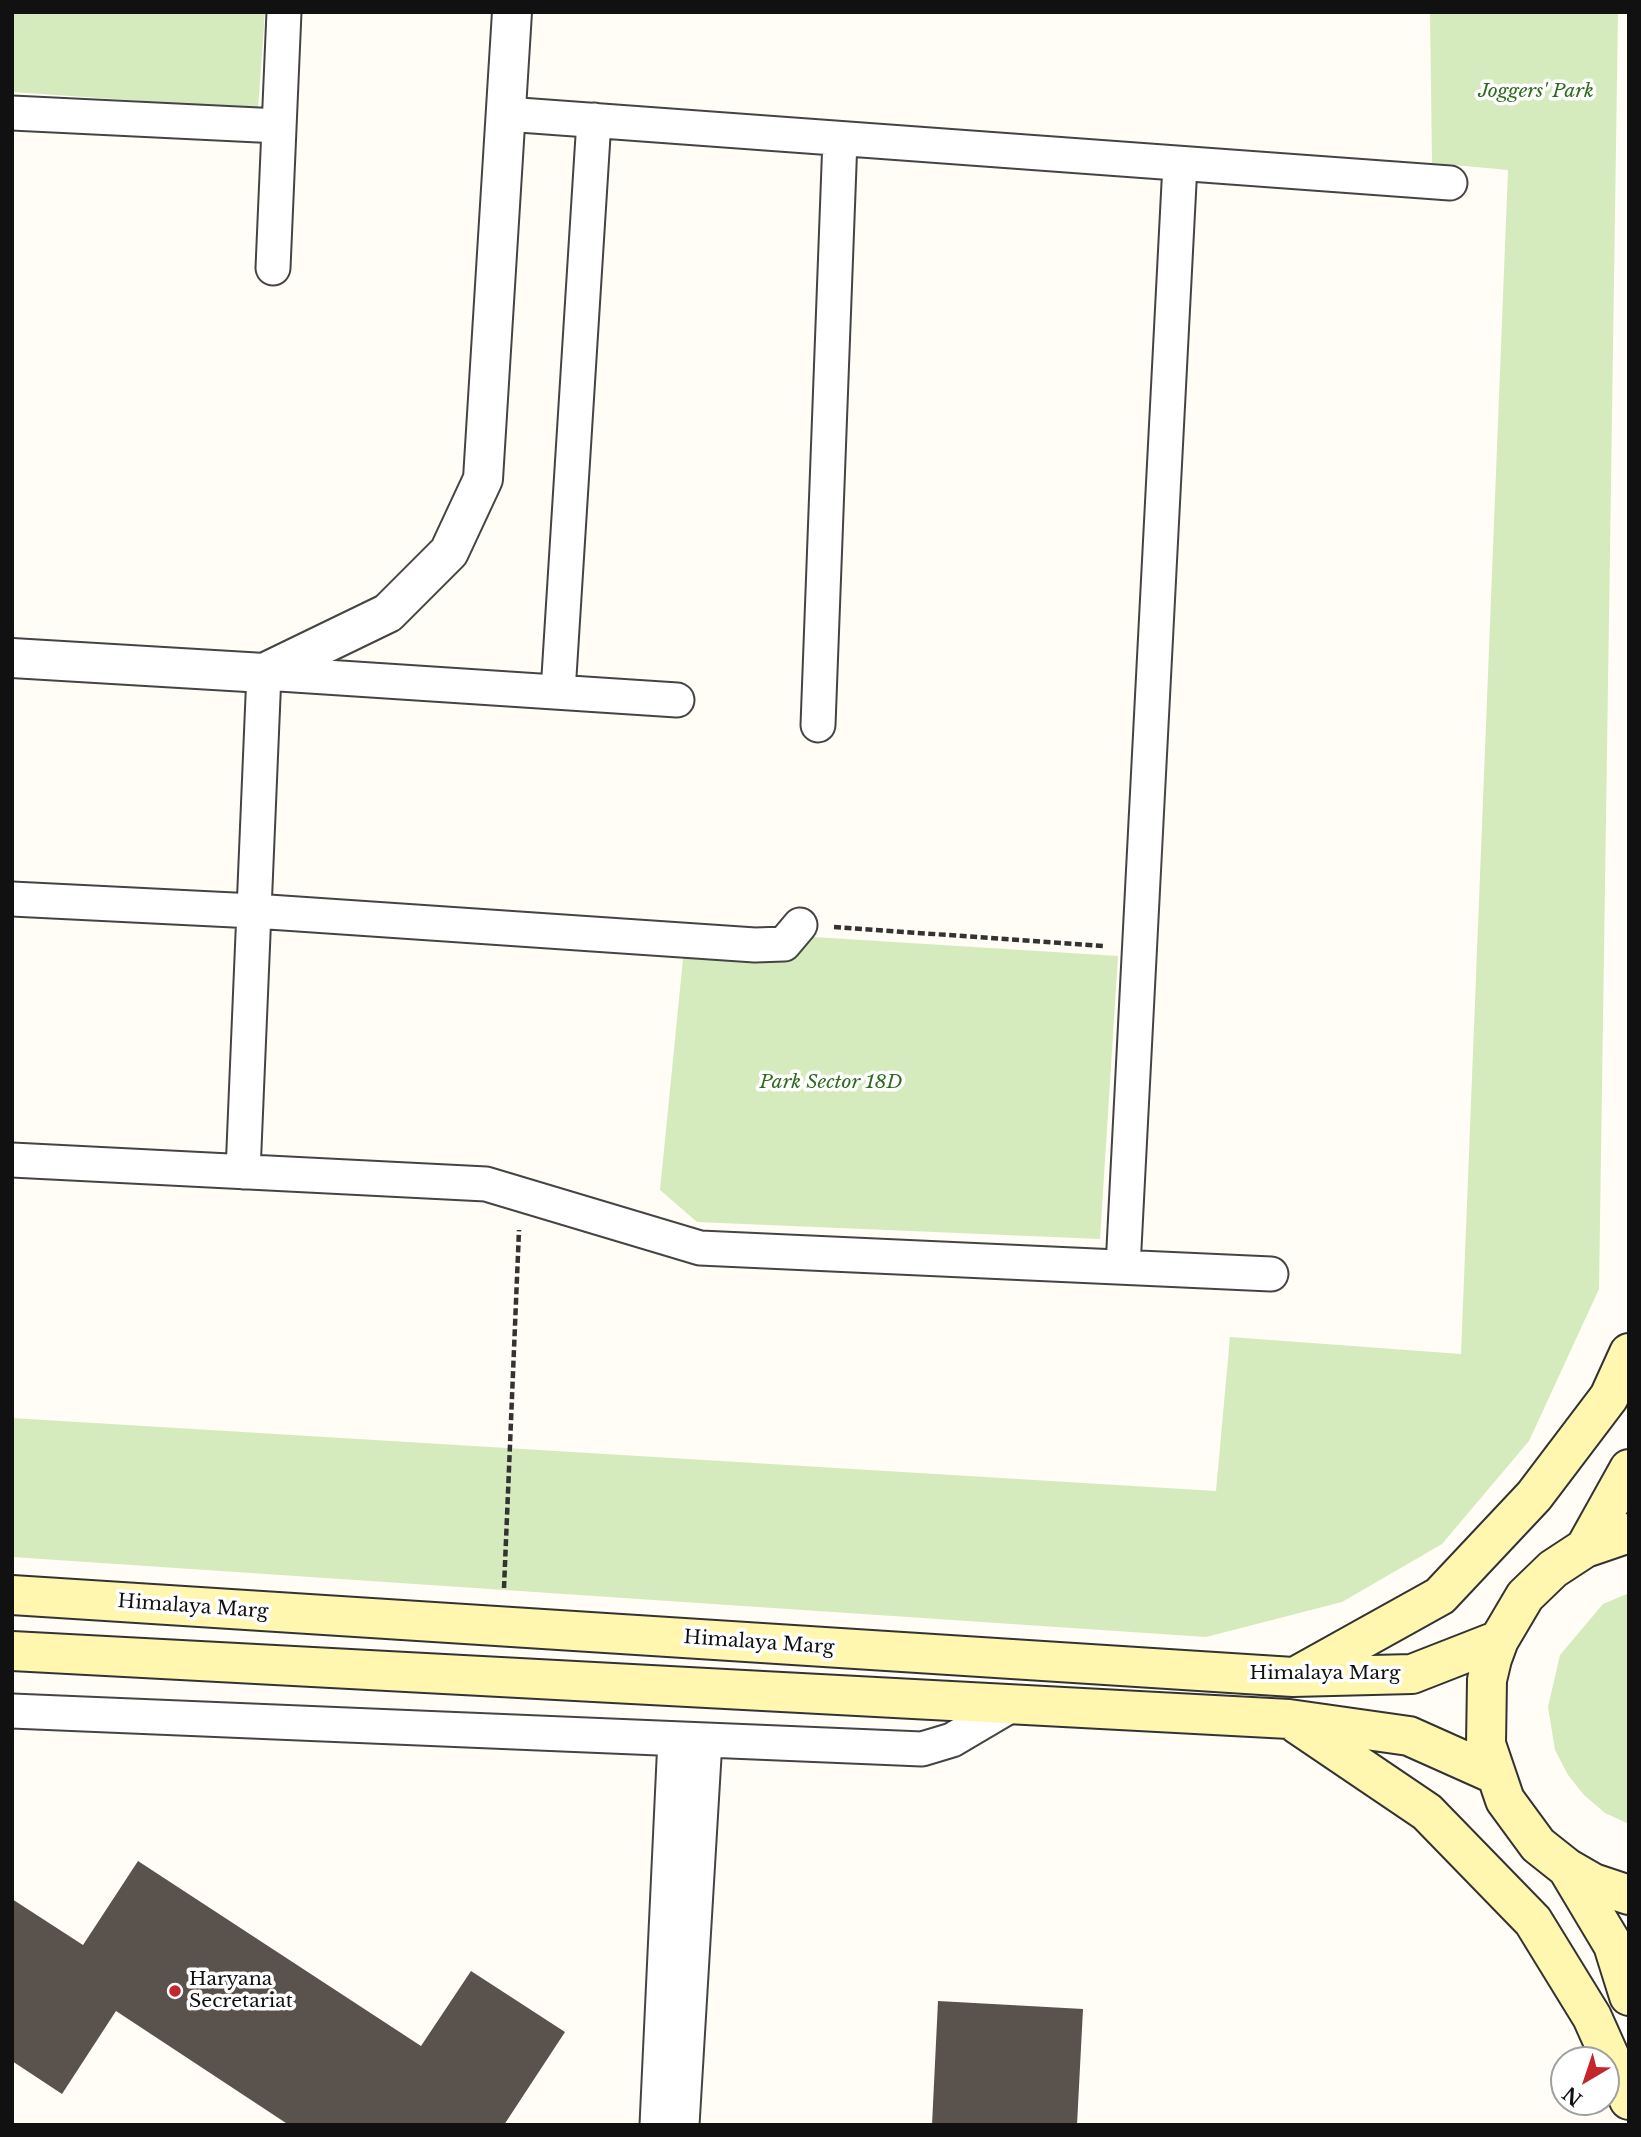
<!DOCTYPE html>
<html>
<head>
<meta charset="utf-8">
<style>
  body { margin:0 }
  #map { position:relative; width:1641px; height:2137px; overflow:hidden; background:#fffdf5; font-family:"Libre Baskerville",serif }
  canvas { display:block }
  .frame { position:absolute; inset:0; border:14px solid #111; pointer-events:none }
  .north { position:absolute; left:1550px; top:2046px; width:70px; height:70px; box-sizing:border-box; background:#fff; border:2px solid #a0a0a0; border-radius:50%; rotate:219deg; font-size:19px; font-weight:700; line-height:28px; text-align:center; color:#111 }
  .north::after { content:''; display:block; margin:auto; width:24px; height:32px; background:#c4262e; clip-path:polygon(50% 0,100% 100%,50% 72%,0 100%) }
</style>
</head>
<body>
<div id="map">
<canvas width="1641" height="2137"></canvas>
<div class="frame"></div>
<div class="north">N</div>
</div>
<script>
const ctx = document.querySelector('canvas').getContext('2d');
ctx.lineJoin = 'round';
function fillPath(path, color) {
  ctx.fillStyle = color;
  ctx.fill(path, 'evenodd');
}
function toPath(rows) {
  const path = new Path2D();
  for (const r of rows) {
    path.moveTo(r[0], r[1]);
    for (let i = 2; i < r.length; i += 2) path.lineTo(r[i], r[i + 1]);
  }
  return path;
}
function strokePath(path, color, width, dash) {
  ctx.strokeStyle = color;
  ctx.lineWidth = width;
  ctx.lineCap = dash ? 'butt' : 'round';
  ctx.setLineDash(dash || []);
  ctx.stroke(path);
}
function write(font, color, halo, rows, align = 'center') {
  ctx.font = font + ' "Libre Baskerville",serif';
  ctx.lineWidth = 7;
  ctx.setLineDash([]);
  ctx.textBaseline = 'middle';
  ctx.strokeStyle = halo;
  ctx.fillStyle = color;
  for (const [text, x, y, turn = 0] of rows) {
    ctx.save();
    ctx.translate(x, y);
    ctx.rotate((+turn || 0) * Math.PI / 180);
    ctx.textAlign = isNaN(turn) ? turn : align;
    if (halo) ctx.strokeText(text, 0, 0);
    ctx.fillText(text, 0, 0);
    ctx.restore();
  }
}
fillPath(toPath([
  [12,12,265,12,258,109,12,92],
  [1430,12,1618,12,1599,1289,1529,1441,1442,1544,1342,1602,1206,1637,12,1557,12,1418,1216,1491,1230,1337,1461,1354,1508,170,1432,163],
  [686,929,1118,956,1100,1239,697,1222,660,1190],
  [1629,1593,1629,1824,1605,1813,1584,1795,1568,1775,1555,1750,1548,1707,1560,1655,1603,1604]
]), '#d5ebbd');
fillPath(toPath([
  [138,1861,421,2046,471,1971,565,2032,504,2125,289,2125,116,2011,62,2094,12,2061,12,1899,83,1945],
  [938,2001,1083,2009,1077,2125,932,2125]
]), '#5a524d');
const minor = toPath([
  [12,113,279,126],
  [506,114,1450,183],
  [273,268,284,12],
  [558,692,594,120],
  [818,725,840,139],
  [12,899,254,911,755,945,784,944,800,925],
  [12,1160,486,1184,700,1248,1271,1274],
  [243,1172,264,673,677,700],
  [1123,1267,1180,164],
  [12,1711,922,1749,952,1740,1013,1704],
  [657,2125,675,1739],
  [682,2125,705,1740]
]);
const tertiary = toPath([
  [12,658,264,673,388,613,449,552,483,479,512,12]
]);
const secondary = toPath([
  [1629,1533,1585,1548,1553,1569,1525,1596,1499,1640,1492,1659,1487,1680,1486,1744,1505,1800,1538,1845,1567,1868,1593,1883,1629,1895],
  [1585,1548,1629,1469],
  [12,1595,1293,1677,1412,1674,1499,1640],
  [12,1651,1289,1719,1409,1736,1494,1774],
  [1298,1675,1440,1596,1534,1496,1609,1397,1629,1353],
  [1297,1724,1427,1812,1533,1921,1592,2017,1629,2100],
  [1567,1868,1613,1945,1629,1996]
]);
strokePath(minor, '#444', 37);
strokePath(tertiary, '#444', 42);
strokePath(secondary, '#333', 42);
strokePath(toPath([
  [834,927,1104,946],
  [504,1588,519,1230]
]), '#333', 4.5, [7, 3.5]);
strokePath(minor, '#fff', 33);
strokePath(tertiary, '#fff', 38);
strokePath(secondary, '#fff6b0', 38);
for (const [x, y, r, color] of [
  [175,1991,7,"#c4262e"]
]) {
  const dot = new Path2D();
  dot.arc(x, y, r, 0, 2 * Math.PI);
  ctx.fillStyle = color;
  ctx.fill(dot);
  strokePath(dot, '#fff', 2.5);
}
write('italic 19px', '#2f6b1f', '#fff', [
  ["Joggers' Park",1536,92],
  ["Park Sector 18D",831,1083]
]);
write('19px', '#111', '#fff', [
  ["Himalaya Marg",193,1607,4],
  ["Himalaya Marg",759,1643,4],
  ["Himalaya Marg",1325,1674]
]);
write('19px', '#111', '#fff', [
  ["Haryana",189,1980],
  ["Secretariat",189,2002]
], 'left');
</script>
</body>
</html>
